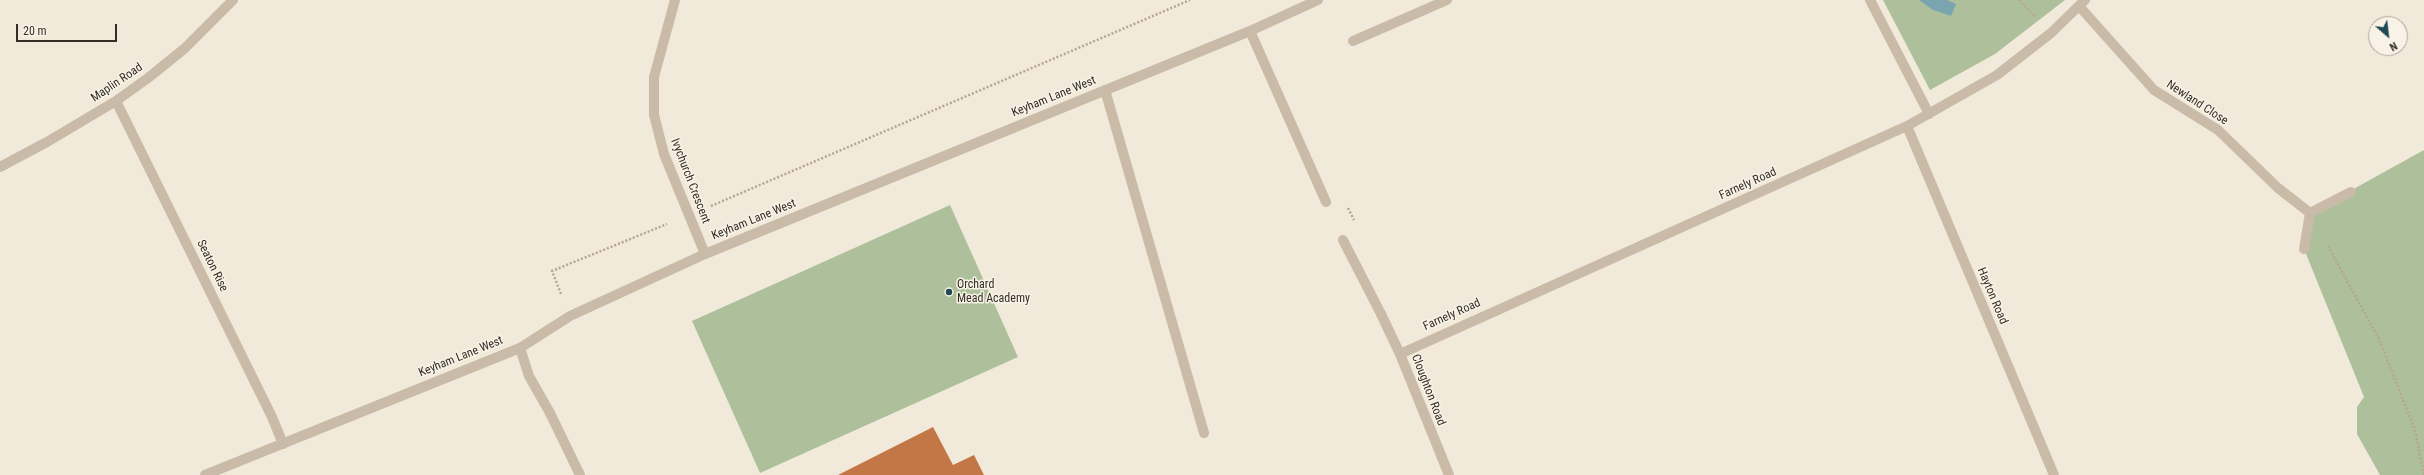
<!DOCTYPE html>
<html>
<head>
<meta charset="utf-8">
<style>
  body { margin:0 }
  #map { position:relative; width:2424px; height:475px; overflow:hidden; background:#f1eada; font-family:"Roboto Condensed",sans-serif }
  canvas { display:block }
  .north { position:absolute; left:2368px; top:16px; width:40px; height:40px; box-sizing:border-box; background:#f9f3e7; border:1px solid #aba49a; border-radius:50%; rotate:152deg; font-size:11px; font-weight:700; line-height:16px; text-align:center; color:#352e27 }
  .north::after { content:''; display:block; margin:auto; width:14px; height:18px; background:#1e4a56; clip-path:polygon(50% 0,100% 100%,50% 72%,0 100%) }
  .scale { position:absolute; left:16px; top:24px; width:101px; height:18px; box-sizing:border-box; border:2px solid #352e27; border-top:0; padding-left:5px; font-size:12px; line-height:14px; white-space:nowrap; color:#352e27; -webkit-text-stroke:3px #f9f3e7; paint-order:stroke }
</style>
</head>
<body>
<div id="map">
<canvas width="2424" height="475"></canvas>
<div class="north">N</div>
<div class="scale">20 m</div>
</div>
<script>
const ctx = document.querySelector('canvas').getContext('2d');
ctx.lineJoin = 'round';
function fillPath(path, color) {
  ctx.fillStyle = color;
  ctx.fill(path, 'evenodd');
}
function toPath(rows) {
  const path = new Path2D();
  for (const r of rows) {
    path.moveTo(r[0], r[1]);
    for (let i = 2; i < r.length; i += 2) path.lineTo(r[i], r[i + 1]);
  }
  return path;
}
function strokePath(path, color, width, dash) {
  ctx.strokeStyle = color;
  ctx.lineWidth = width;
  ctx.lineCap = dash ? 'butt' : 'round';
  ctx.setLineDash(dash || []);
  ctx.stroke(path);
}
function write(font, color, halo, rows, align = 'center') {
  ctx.font = font + ' "Roboto Condensed",sans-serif';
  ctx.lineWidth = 3;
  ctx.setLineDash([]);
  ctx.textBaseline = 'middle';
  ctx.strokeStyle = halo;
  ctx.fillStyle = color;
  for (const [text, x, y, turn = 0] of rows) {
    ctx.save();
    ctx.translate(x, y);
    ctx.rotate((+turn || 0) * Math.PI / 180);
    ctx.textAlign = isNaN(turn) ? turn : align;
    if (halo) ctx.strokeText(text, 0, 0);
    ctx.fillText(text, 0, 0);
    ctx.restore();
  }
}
fillPath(toPath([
  [1883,0,2065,0,1995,54,1930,90],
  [2424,150,2424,475,2380,475,2357,434,2357,407,2364,397,2304,249,2310,213],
  [950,205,1018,357,760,473,692,321]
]), '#aec09b');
fillPath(toPath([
  [1919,0,1947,0,1956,4,1951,16,1933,10]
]), '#7aa4ae');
fillPath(toPath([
  [933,427,953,465,974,455,984,475,838,475]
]), '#c47746');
strokePath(toPath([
  [2019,0,2035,16],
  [711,206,1190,0],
  [1348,208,1354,220],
  [2328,246,2379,339,2415,430,2424,475],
  [561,294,552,271,667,224]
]), '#b5a591', 2.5, [2, 2]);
strokePath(toPath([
  [1870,0,1929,114],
  [1250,31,1326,202],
  [1353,41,1447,0],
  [1105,90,1204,433],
  [1343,240,1381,314],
  [520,348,529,376,550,413,580,475]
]), '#c9bba7', 10);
strokePath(toPath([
  [675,0,654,77,654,115,664,154,705,254],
  [2079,6,2154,90,2218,130,2278,188,2310,213,2304,249],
  [116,101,272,417,283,444],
  [1907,126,2054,475],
  [0,167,47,142,116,101,148,78,184,49,233,0],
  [2310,213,2351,192],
  [1381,314,1400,354,1449,475],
  [1400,354,1907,126,1997,75,2051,33,2085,0],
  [205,475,520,348,570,316,705,254,1250,31,1318,0]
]), '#c9bba7', 10);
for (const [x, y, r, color] of [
  [949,292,4,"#1e4a56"]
]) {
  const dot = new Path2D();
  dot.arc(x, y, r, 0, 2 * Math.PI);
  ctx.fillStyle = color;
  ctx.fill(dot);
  strokePath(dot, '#f9f3e7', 1.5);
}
write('12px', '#352e27', '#f9f3e7', [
  ["Maplin Road",117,83,-34],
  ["Keyham Lane West",1054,97,-22],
  ["Newland Close",2197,103,33],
  ["Ivychurch Crescent",690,181,69],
  ["Farnely Road",1748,184,-24],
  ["Keyham Lane West",754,220,-22],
  ["Seaton Rise",212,266,64],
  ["Hayton Road",1992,296,67],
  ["Farnely Road",1452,315,-24],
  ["Keyham Lane West",461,357,-22],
  ["Cloughton Road",1428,390,69]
]);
write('12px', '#352e27', '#f9f3e7', [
  ["Orchard",957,285],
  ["Mead Academy",957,299]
], 'left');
</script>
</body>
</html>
